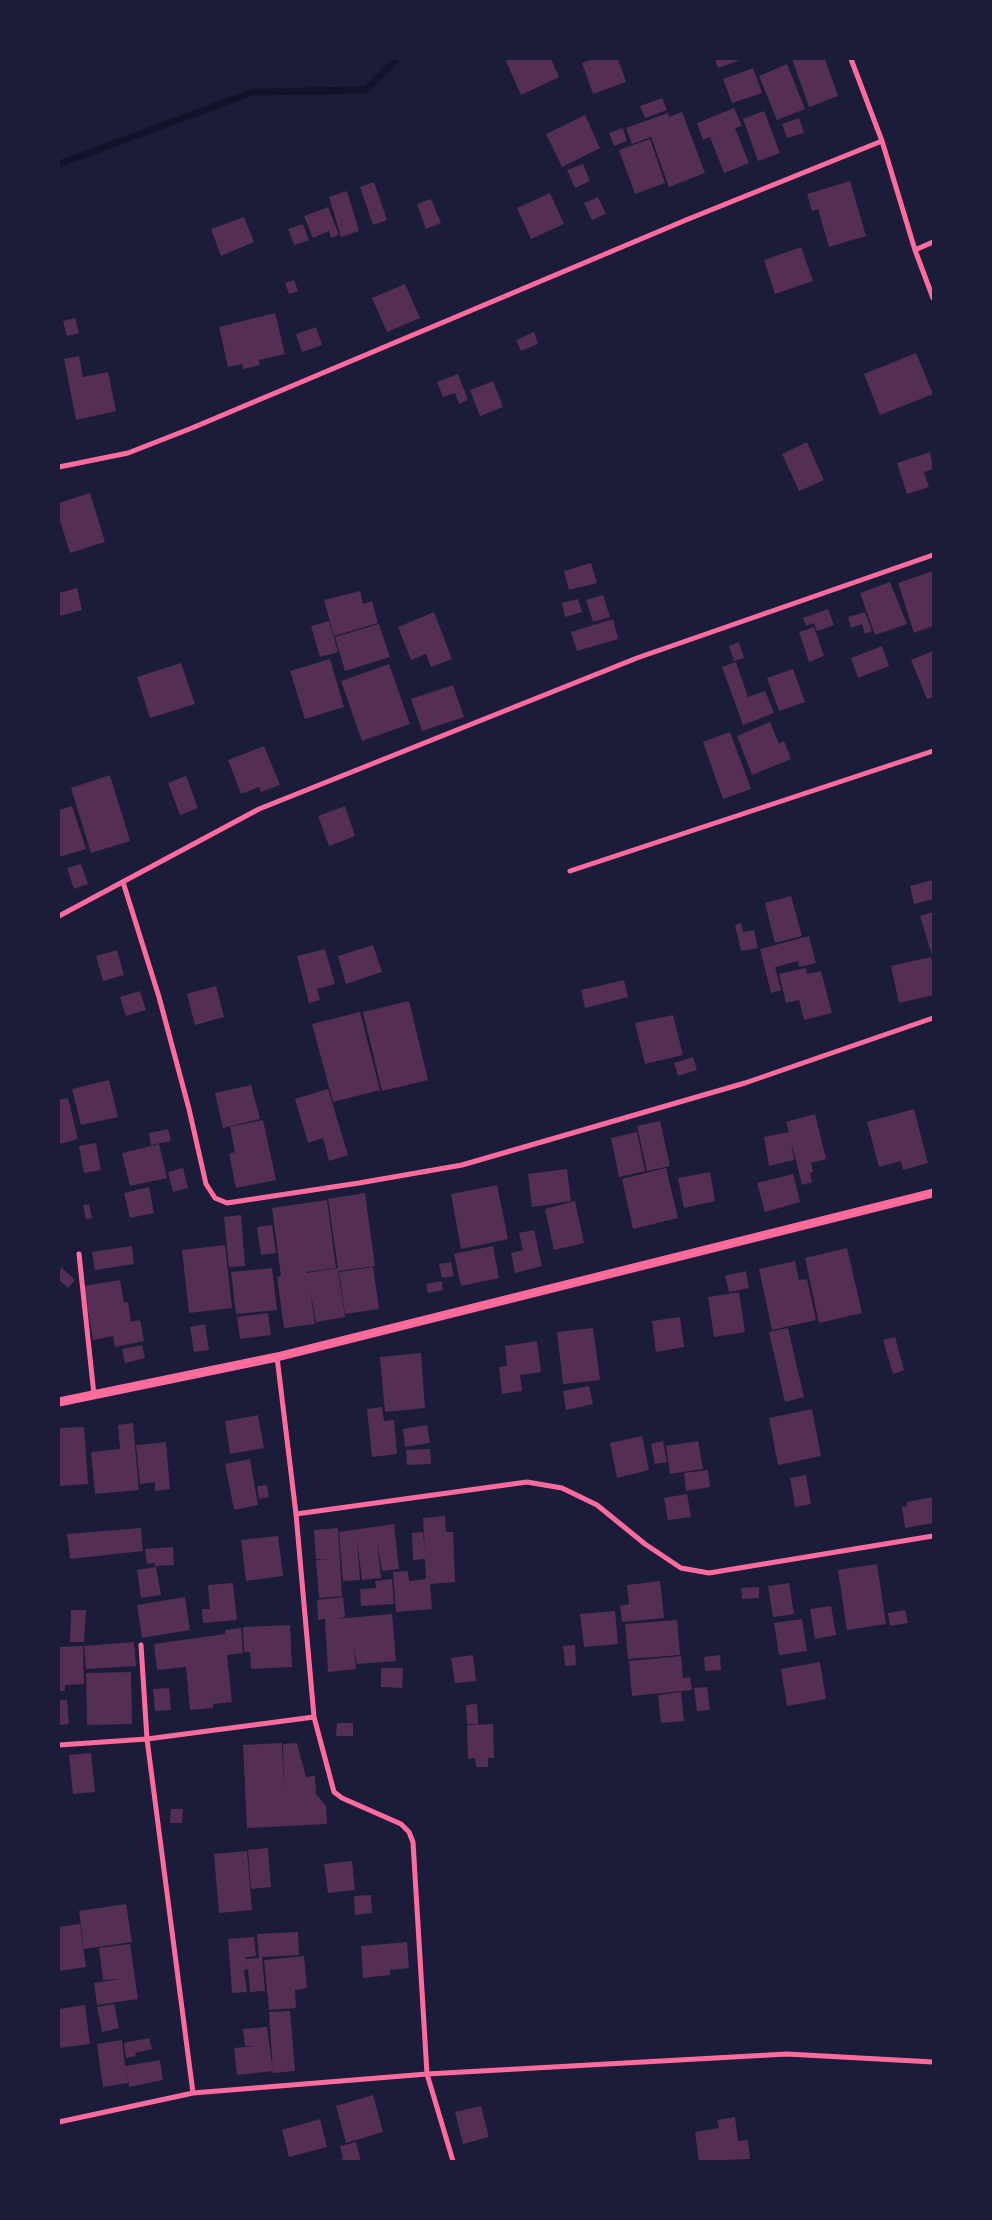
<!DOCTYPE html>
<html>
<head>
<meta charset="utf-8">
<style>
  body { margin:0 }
  #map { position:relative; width:992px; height:2220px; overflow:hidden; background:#1b1b3a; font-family:Georgia,serif }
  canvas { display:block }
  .frame { position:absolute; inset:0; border:60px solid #1b1b3a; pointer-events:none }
</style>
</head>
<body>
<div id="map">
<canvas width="992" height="2220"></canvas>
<div class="frame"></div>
</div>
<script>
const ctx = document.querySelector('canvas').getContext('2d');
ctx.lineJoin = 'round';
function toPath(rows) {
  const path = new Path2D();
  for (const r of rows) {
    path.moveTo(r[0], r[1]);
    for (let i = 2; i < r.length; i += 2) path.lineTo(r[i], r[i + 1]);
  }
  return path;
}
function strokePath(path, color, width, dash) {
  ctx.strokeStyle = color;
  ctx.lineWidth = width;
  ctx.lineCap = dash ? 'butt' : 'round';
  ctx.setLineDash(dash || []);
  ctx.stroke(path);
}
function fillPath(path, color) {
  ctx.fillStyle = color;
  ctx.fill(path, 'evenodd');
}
strokePath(toPath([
  [59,164,253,92,366,90,396,59]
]), '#12122b', 7);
fillPath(toPath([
  [505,59,551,59,559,77,521,95],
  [594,59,618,59,626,82,593,94,582,63],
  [715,59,743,59,718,68],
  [792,59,825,59,838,96,809,107],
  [787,64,805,109,777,120,759,76],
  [753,68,762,93,732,103,723,79],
  [662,98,667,110,645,118,640,106],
  [734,108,742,126,735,128,749,163,724,173,710,137,703,140,697,123],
  [764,111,780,153,758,161,743,119],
  [682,112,705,173,669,187,651,137,632,144,626,128,668,113,669,117],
  [585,115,600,148,562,167,546,134],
  [799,118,804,133,787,138,782,124],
  [623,128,627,141,614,146,609,133],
  [650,139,665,183,635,194,619,150],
  [583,164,590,181,575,188,567,170],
  [850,181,866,236,829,247,818,209,812,211,807,194],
  [374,182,387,220,373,225,360,187],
  [347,191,359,231,341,237,329,197],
  [550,193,564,224,531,239,517,208],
  [598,197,606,214,592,220,584,203],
  [431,199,441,223,426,229,417,204],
  [328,207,339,235,331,238,329,231,313,238,304,216],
  [244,217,254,242,221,256,211,229],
  [303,224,309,240,294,245,288,229],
  [801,247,813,281,775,294,764,260],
  [294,280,298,291,289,294,285,283],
  [405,284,420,318,387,332,372,298],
  [275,313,285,354,259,360,260,365,243,369,242,364,228,367,219,327],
  [75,318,79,333,67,336,63,321],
  [316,327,322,345,302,352,296,334],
  [534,332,538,344,521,351,516,340],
  [916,353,933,394,880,415,864,374],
  [79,356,83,377,108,372,116,411,76,420,64,359],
  [458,374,468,400,459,404,455,393,443,397,437,382],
  [493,381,503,407,480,416,470,390],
  [807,442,824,480,799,491,782,454],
  [930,452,933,469,924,472,929,487,907,494,897,463],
  [90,493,105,542,70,553,59,517,59,503],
  [591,563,597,583,569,590,564,571],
  [933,571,933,626,914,633,898,583],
  [890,582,907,624,875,635,860,593],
  [77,588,82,610,59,616,59,593],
  [360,591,363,604,372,601,378,623,334,636,324,600],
  [603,595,610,617,593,622,586,600],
  [578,599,582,612,565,617,562,603],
  [828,609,834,625,817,631,814,623,806,626,803,618],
  [434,612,452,659,431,667,426,654,411,660,398,627],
  [865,612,872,631,865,634,862,624,851,628,848,617],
  [613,619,618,639,577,651,571,632],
  [329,621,338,652,320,657,311,626],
  [379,624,390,657,345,671,335,637],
  [814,627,824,656,809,662,799,632],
  [739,642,744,658,734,661,729,646],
  [882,646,889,666,858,678,851,658],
  [933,651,933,697,927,699,911,660],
  [330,659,344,707,305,719,290,671],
  [736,662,748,697,765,691,774,713,743,725,722,667],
  [181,663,195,704,150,718,137,677],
  [389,664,410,724,362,741,341,681],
  [793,669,805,702,779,711,767,678],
  [453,685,464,717,422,731,411,699],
  [770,722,779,744,784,741,791,759,752,775,737,736],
  [730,732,751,789,723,799,703,742],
  [264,746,280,785,261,792,259,787,241,794,228,760],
  [110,775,130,841,91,853,71,788],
  [186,776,198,808,180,815,168,783],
  [72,806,86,849,59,857,59,810],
  [345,806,355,836,329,846,318,816],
  [81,864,88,884,74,889,67,868],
  [933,880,933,899,914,904,910,886],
  [791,896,802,936,775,943,765,903],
  [933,912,933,959,920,916],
  [741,923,743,932,754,930,758,948,741,951,735,925],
  [809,936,816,963,799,967,798,961,775,967,781,990,771,993,760,949],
  [373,945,382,972,346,984,338,956],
  [325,949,335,984,317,989,320,1000,309,1003,297,956],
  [117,950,124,975,103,981,96,956],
  [931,957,933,968,933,995,899,1003,891,966],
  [806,968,807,974,821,971,832,1013,804,1020,799,1000,786,1003,779,974],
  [624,980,628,997,585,1008,581,990],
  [216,986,224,1017,195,1025,187,994],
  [140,991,146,1010,126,1016,120,997],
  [409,1001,428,1080,382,1091,363,1012],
  [360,1012,380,1090,333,1102,312,1024],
  [673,1015,683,1055,645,1064,635,1023],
  [693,1057,697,1070,678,1076,674,1063],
  [109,1080,118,1117,81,1125,72,1089],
  [251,1085,260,1119,223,1128,215,1093],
  [328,1089,348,1155,329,1161,323,1138,308,1143,295,1099],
  [68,1098,78,1139,59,1144,59,1100],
  [914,1109,928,1163,903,1170,901,1161,879,1167,867,1122],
  [815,1114,826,1159,811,1163,813,1172,810,1173,812,1182,802,1185,791,1141,794,1160,769,1166,764,1137,789,1132,786,1122],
  [263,1120,276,1180,236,1188,229,1154,235,1152,230,1127],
  [660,1121,670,1166,647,1171,637,1126],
  [168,1129,171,1141,151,1145,149,1133],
  [637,1132,645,1171,619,1177,611,1138],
  [96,1143,101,1170,84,1173,79,1146],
  [159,1144,167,1178,130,1186,122,1153],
  [183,1168,188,1188,173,1192,168,1172],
  [666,1168,678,1218,633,1229,622,1179],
  [567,1169,571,1201,532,1207,528,1174],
  [710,1172,715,1201,684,1208,678,1178],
  [793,1174,800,1202,765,1212,757,1183],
  [497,1185,508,1239,461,1249,451,1194],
  [149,1187,154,1213,130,1218,124,1193],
  [365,1193,375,1266,338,1271,345,1317,316,1322,310,1289,315,1324,284,1328,277,1277,281,1276,272,1208,327,1200,336,1268,307,1272,307,1273,338,1268,328,1199],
  [575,1201,584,1243,554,1250,545,1209],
  [89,1204,92,1218,86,1219,83,1205],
  [241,1215,245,1266,229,1267,224,1217],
  [272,1225,276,1253,261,1255,257,1227],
  [534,1230,542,1266,515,1273,511,1253,523,1250,519,1233],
  [225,1245,232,1308,189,1313,182,1250],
  [132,1246,134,1264,95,1270,92,1252],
  [493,1246,499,1278,461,1286,454,1254],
  [847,1248,862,1313,819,1323,805,1258],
  [795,1261,799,1280,807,1279,816,1320,772,1330,759,1269],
  [451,1262,454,1276,442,1278,439,1264],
  [61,1267,75,1280,68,1288,59,1280],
  [373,1267,379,1309,345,1314,339,1272],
  [272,1268,277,1310,236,1314,231,1272],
  [746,1271,749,1288,729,1292,725,1276],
  [120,1280,124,1303,128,1302,131,1322,140,1320,144,1341,115,1347,113,1336,93,1340,84,1286],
  [442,1281,443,1290,428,1293,426,1284],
  [739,1292,745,1332,714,1337,708,1297],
  [268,1313,271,1335,240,1339,237,1317],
  [680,1317,684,1347,656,1352,652,1321],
  [205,1324,209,1350,194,1352,190,1327],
  [593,1328,600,1380,563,1384,557,1332],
  [788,1328,804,1397,785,1402,769,1332],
  [895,1337,904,1370,893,1374,883,1340],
  [537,1341,541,1372,520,1375,522,1391,502,1394,499,1367,507,1366,505,1346],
  [142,1345,145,1358,125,1363,122,1349],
  [421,1353,425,1408,385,1412,380,1357],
  [589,1386,593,1404,566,1410,563,1391],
  [382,1407,384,1421,394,1420,397,1454,372,1457,367,1409],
  [812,1409,821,1456,778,1465,769,1418],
  [258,1415,264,1448,230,1454,225,1421],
  [133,1423,139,1490,95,1494,91,1452,120,1449,118,1425],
  [427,1425,430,1443,405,1447,403,1429],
  [84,1427,88,1484,59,1486,59,1428],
  [642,1436,649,1470,617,1478,610,1443],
  [663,1441,667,1462,655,1464,651,1444],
  [698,1441,703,1469,670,1474,666,1446],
  [166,1442,170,1489,155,1491,155,1482,140,1484,136,1445],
  [430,1449,431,1464,407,1465,406,1450],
  [250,1459,258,1505,234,1510,225,1464],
  [708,1470,710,1487,686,1491,684,1473],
  [806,1475,811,1504,795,1507,790,1478],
  [267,1485,269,1497,259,1499,257,1486],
  [687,1494,691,1517,668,1520,664,1498],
  [933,1497,933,1523,905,1528,902,1507,907,1506,907,1502],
  [445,1516,446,1532,453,1532,455,1582,430,1584,432,1609,396,1612,393,1572,408,1571,409,1581,426,1579,425,1559,413,1560,412,1533,423,1532,425,1553,423,1518],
  [394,1524,399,1569,382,1571,377,1541,381,1578,362,1580,357,1539,360,1580,343,1581,339,1532],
  [141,1528,143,1551,70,1559,67,1534],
  [338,1528,342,1596,319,1598,316,1560,330,1559,316,1559,314,1530],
  [278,1536,283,1576,246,1581,241,1540],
  [173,1547,174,1565,155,1566,155,1563,147,1564,145,1549],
  [877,1564,886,1624,847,1630,838,1570],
  [156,1567,161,1595,141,1598,137,1570],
  [392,1579,394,1604,361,1606,360,1589,376,1588,375,1581],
  [660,1581,664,1618,622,1622,620,1606,629,1604,627,1585],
  [233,1583,237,1620,203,1623,202,1609,210,1609,208,1585],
  [789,1583,794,1614,773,1617,768,1586],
  [759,1587,759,1598,742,1599,741,1588],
  [185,1597,190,1630,142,1638,137,1605],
  [343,1597,345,1617,335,1619,392,1614,396,1661,357,1664,354,1647,356,1669,328,1672,325,1619,318,1620,317,1600],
  [831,1606,836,1635,815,1639,810,1609],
  [71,1610,86,1610,84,1642,70,1642],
  [905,1610,908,1623,890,1626,888,1613],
  [615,1611,618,1644,584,1647,580,1614],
  [802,1619,807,1651,779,1655,774,1623],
  [677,1620,680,1655,628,1659,625,1624],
  [290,1625,292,1667,251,1669,250,1652,244,1652,243,1627],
  [241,1628,243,1653,227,1655,232,1702,213,1704,213,1708,190,1710,186,1667,157,1670,154,1644,225,1634,226,1640,225,1630],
  [134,1642,136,1666,86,1669,84,1646],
  [575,1645,576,1665,565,1666,563,1646],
  [83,1646,84,1684,65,1685,65,1691,59,1691,59,1647],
  [473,1655,476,1681,455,1683,451,1658],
  [720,1655,721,1670,705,1671,704,1657],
  [681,1656,683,1678,690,1677,692,1690,632,1696,629,1661],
  [820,1662,826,1699,787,1706,781,1669],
  [381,1668,403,1668,402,1688,381,1687],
  [131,1672,132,1724,87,1725,86,1673],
  [707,1687,710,1710,697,1711,694,1688],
  [169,1688,171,1710,155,1711,153,1689],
  [681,1692,684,1721,661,1723,658,1695],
  [59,1700,67,1700,69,1724,59,1725],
  [477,1704,478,1724,467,1724,466,1705],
  [337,1723,353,1723,353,1736,336,1736],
  [493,1724,494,1758,488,1758,488,1767,476,1767,475,1758,468,1759,467,1725],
  [282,1743,284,1793,283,1744,297,1743,306,1777,315,1776,316,1795,311,1796,317,1795,326,1806,327,1824,247,1828,243,1745],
  [91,1753,95,1792,73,1794,69,1755],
  [171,1809,183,1809,182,1823,170,1823],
  [268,1848,271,1887,251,1889,248,1850],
  [247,1851,252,1910,219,1913,214,1854],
  [352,1861,355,1890,328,1893,324,1864],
  [371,1895,372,1913,355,1915,354,1896],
  [126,1904,132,1942,84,1949,79,1911],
  [80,1924,86,1967,59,1971,59,1927],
  [298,1932,299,1955,262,1957,265,1991,250,1992,248,1969,244,1970,247,1992,232,1993,228,1939,254,1937,256,1956,246,1957,247,1964,247,1959,259,1958,257,1934],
  [407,1942,409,1968,390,1970,390,1975,363,1978,361,1946],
  [130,1944,138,1999,97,2005,94,1983,119,1979,103,1980,99,1948],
  [304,1956,307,1988,295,1990,296,2008,269,2010,264,1960],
  [114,2004,119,2028,102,2032,97,2007],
  [85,2005,90,2044,59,2048,59,2009],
  [290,2011,295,2071,273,2073,269,2012],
  [267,2027,273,2071,237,2075,234,2048,256,2046,245,2046,243,2029],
  [149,2038,152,2049,135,2053,136,2056,126,2058,124,2043],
  [122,2040,125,2066,160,2060,163,2080,129,2087,127,2071,128,2083,103,2087,97,2044],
  [373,2095,383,2132,346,2143,336,2106],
  [481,2106,489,2137,463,2144,455,2112],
  [735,2117,738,2141,748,2140,750,2159,699,2161,695,2132,719,2128,717,2120],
  [320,2119,327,2147,289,2157,282,2130],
  [356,2142,361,2161,336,2161,343,2159,340,2146]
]), '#542f53');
strokePath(toPath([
  [851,59,882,141,915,250,933,298],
  [915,250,933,242],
  [59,467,128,453,192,428,686,220,882,141],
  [570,871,933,751],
  [123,882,159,997,189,1109,206,1184,215,1198,227,1203,359,1183,462,1165,745,1083,933,1018],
  [59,916,259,809,637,658,933,555],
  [79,1254,94,1395],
  [277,1357,296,1514,314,1717,334,1792,342,1798,401,1824,409,1832,413,1842,427,2074,453,2161],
  [296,1514,527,1482,562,1488,597,1505,645,1544,681,1568,709,1573,933,1536],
  [141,1645,147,1739,193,2093],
  [59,1745,147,1739,314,1717],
  [59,2122,193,2093,427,2074,787,2054,933,2062]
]), '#ff6b9d', 5);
strokePath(toPath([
  [59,1402,277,1357,933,1193]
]), '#ff6b9d', 9);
</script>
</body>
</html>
